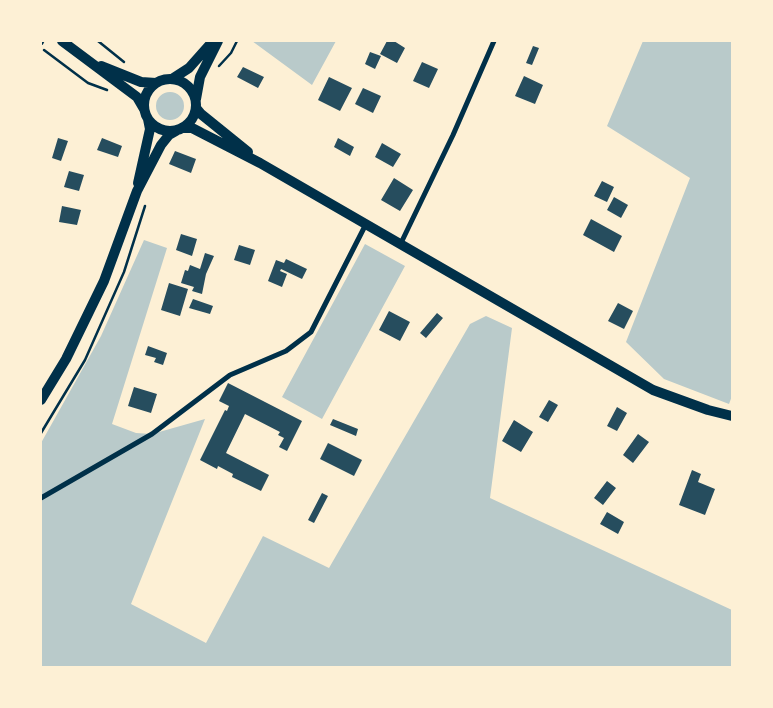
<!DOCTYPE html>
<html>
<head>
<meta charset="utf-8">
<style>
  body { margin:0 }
  #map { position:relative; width:773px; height:708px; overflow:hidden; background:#fdf0d5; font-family:"DM Sans",sans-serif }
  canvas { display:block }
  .frame { position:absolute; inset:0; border:42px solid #fdf0d5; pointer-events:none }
</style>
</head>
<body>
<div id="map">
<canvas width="773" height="708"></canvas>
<div class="frame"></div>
</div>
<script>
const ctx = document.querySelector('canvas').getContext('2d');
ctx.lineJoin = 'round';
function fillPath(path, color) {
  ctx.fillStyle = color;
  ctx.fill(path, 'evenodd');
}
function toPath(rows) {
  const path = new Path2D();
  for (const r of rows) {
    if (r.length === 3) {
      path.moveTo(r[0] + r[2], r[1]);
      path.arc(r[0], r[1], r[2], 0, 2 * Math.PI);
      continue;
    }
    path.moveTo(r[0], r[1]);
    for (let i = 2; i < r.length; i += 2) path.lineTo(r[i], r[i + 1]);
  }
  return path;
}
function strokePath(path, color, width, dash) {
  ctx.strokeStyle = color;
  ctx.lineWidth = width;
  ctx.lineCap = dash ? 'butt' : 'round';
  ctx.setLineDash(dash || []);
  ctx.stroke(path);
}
fillPath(toPath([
  [252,41,336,41,312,85],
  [643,41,732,41,732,396,729,404,664,379,626,342,690,178,607,126],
  [170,106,14],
  [144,240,167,248,112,424,136,433,152,434,205,419,131,604,206,643,263,536,329,568,470,324,486,316,512,328,490,498,732,610,732,667,41,667,41,443,101,336],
  [365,244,405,266,322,419,282,397]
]), '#b9caca');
fillPath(toPath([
  [387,41,394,41,405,48,397,63,380,54],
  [533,46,539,48,532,65,526,63],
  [370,52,381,56,375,69,365,64],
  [422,62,438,69,429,88,413,81],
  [243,67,264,77,258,88,237,77],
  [524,76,543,85,535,104,515,96],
  [329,77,352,88,340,111,318,100],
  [363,88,381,96,373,113,355,104],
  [58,138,68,141,61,161,52,158],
  [102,138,122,146,118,157,97,150],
  [338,138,354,147,350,156,334,147],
  [382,143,401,154,393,167,375,157],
  [175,151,196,159,191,173,169,164],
  [69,171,84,175,79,191,64,187],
  [394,178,413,190,400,211,381,200],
  [602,181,614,187,607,202,594,196],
  [614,197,628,205,621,218,607,210],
  [62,206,81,210,77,225,59,222],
  [591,219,622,236,614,252,583,235],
  [181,234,197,239,192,256,176,250],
  [239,245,255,250,250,265,234,260],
  [205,253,214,256,206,274,202,294,192,291,194,287,181,283,185,270,188,271,190,265,200,269],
  [286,259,307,269,302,279,281,269,280,271,287,274,282,287,268,281,276,260,284,263],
  [169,283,188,289,180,316,161,310],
  [193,299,213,306,210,314,189,308],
  [618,303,633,311,624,329,608,321],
  [389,311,410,322,400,341,379,330],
  [437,313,443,318,426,338,420,333],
  [148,346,167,353,163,365,154,362,156,358,145,355],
  [228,383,302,421,287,451,279,447,284,438,278,435,280,432,245,414,226,453,269,475,261,491,232,477,233,474,218,466,217,469,200,460,225,410,227,411,229,406,219,401],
  [134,387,157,394,151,413,128,406],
  [549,400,558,405,548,422,539,417],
  [617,407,627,413,617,431,607,426],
  [333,419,358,429,356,436,330,425],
  [514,420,533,432,521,452,502,441],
  [638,434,649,442,633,463,623,455],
  [328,443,362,460,354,476,320,459],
  [692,470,701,474,698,482,715,489,705,515,679,505],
  [607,481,616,488,603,505,594,498],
  [322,493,328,496,314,523,308,520],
  [607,512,624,522,618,534,600,524]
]), '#264d5e');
strokePath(toPath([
  [98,41,124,62],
  [44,50,88,83,107,90],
  [219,66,231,53,237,41],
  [41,433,85,360,124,272,145,206]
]), '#003049', 2.5);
strokePath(toPath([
  [41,43,42,41],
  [401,243,453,135,494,41],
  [41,498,152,434,230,375,286,351,311,332,366,224]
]), '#003049', 5);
strokePath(toPath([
  [62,41,137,97,144,109],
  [101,66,141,82,156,83],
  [172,79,189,68,213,41],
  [170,105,26],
  [196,99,200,77,218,41],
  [196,108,201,114,248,152],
  [183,128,192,128,260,163,653,390,708,410,732,416],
  [138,183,150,129,148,119],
  [41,400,66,359,104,281,137,191,161,145,169,135,176,131]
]), '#003049', 10);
</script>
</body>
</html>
